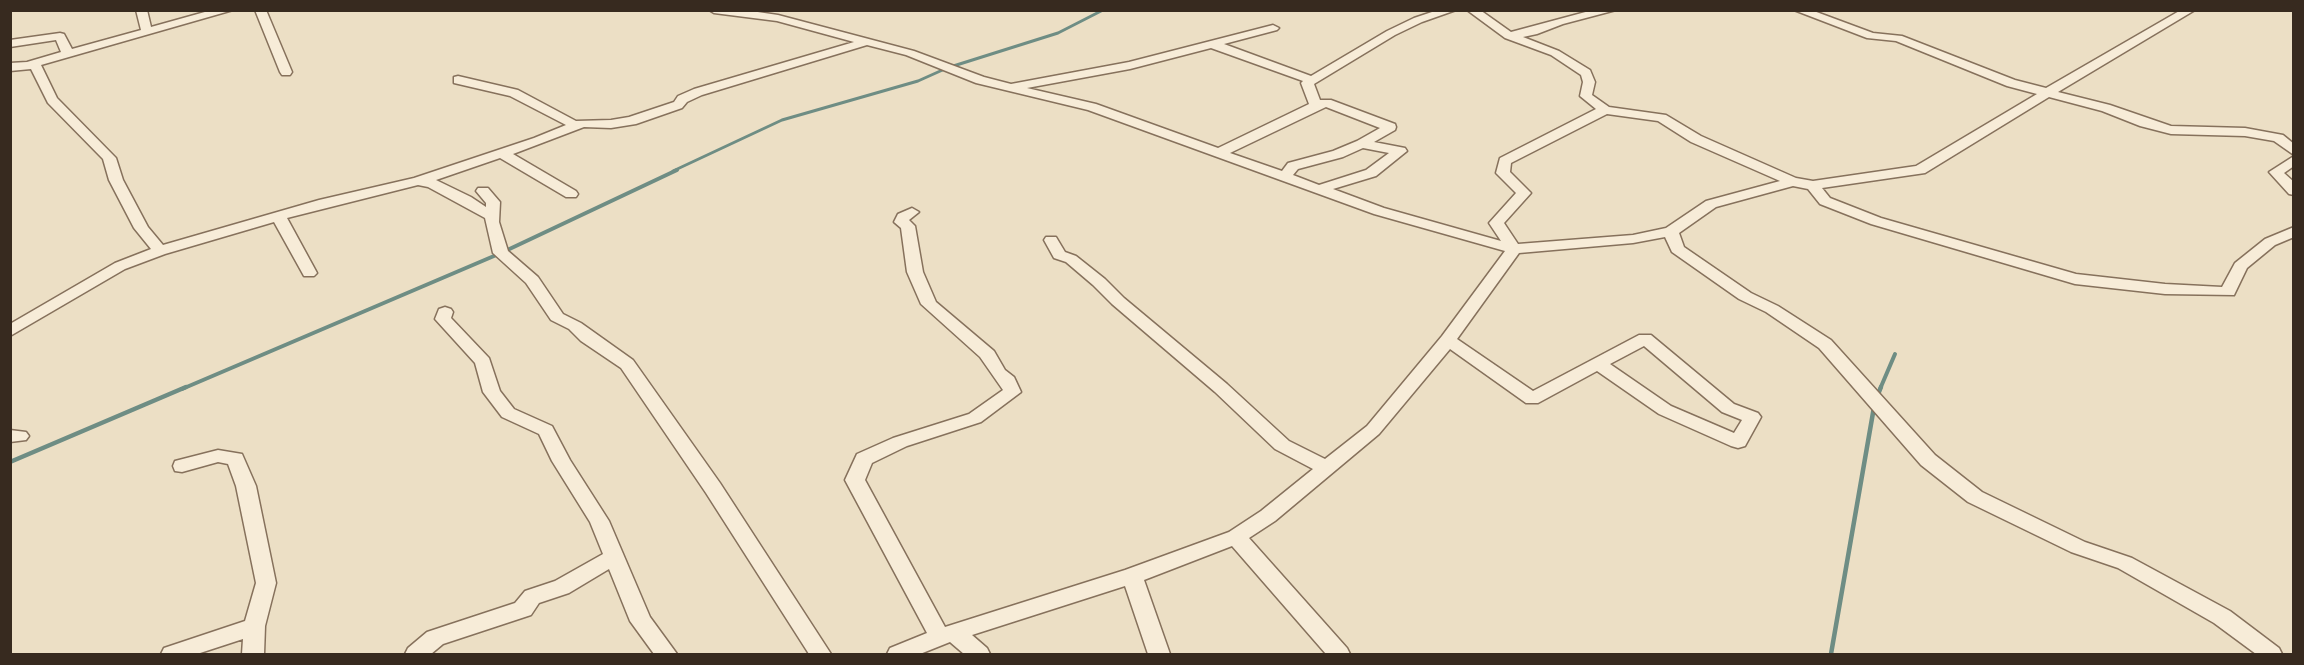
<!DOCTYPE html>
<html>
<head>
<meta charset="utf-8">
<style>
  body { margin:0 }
  #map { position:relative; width:2304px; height:665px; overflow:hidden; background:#ecdfc5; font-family:"PT Serif",serif }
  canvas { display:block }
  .frame { position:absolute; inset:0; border:12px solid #372a1f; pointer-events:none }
</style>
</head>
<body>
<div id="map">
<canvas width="2304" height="665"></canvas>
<div class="frame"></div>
</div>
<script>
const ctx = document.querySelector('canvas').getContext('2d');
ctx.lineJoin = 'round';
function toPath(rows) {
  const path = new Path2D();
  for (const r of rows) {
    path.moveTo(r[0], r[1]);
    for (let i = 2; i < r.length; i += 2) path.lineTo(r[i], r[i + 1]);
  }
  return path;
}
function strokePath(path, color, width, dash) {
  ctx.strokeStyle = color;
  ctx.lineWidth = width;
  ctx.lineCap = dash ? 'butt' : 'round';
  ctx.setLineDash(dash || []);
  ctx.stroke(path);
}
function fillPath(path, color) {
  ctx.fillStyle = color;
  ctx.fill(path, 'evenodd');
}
strokePath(toPath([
  [673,171,782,120,918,81,947,68,1058,33,1103,10]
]), '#6e8d84', 3);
strokePath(toPath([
  [182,389,501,253,677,170],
  [1880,389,1895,354]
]), '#6e8d84', 4);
strokePath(toPath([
  [1877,397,1881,387],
  [10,462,186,387],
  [1831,654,1874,407]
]), '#6e8d84', 4.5);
const minor = toPath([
  [136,10,147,10,151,27,212,10,233,10,41,65,57,98,116,158,123,180,148,227,163,245,319,200,414,178,534,138,566,125,510,96,454,83,454,77,458,76,518,90,576,121,611,120,629,117,674,102,678,96,694,89,854,42,777,21,714,13,709,10,744,10,778,15,914,51,984,77,1011,84,1129,62,1273,25,1279,28,1277,30,1224,44,1311,76,1387,31,1414,18,1438,10,1456,10,1422,22,1395,35,1314,84,1320,100,1331,100,1395,124,1396,127,1395,130,1374,142,1405,148,1407,151,1376,176,1333,189,1384,208,1501,241,1489,223,1516,193,1496,173,1500,158,1596,109,1580,96,1583,82,1581,75,1551,55,1505,38,1467,10,1480,10,1511,32,1593,10,1616,10,1563,24,1537,34,1523,37,1559,51,1590,70,1595,82,1592,95,1609,107,1666,115,1701,136,1796,178,1813,181,1916,166,2037,94,2007,86,1896,41,1867,38,1794,10,1811,10,1873,33,1902,36,2015,80,2046,88,2181,10,2195,10,2058,92,2110,105,2171,126,2245,128,2283,135,2294,144,2294,155,2274,141,2245,136,2171,134,2140,126,2102,111,2049,97,1925,173,1822,188,1830,198,1881,218,2076,274,2165,284,2222,287,2235,263,2265,239,2294,227,2294,237,2275,245,2247,268,2234,295,2165,294,2075,284,1871,224,1820,204,1808,189,1793,186,1716,207,1679,233,1684,247,1751,293,1778,306,1831,340,1935,455,1982,492,2085,542,2132,558,2230,611,2279,648,2282,654,2256,654,2214,623,2118,568,2071,552,1968,502,1921,465,1819,348,1766,312,1739,299,1672,252,1665,237,1633,243,1519,253,1457,339,1533,391,1639,335,1651,335,1734,404,1758,413,1761,417,1745,446,1738,448,1731,446,1659,414,1597,371,1538,403,1526,403,1450,349,1379,434,1275,521,1249,538,1347,648,1350,654,1326,654,1232,546,1144,580,1170,654,1148,654,1125,586,972,635,987,648,990,654,964,654,950,642,920,654,887,654,890,648,927,633,845,480,857,454,893,438,969,414,1003,390,980,357,921,304,907,272,901,228,894,222,898,214,912,208,919,212,909,220,915,226,923,272,936,302,994,351,1005,370,1014,377,1021,392,981,422,907,446,872,463,865,480,945,627,1125,570,1229,532,1261,511,1313,469,1275,449,1215,392,1112,304,1093,285,1066,262,1054,258,1044,240,1046,237,1056,237,1065,252,1076,256,1105,279,1124,298,1227,384,1289,441,1325,459,1367,426,1442,336,1505,251,1374,214,1088,110,976,83,906,55,867,45,702,95,687,102,682,108,636,124,611,128,584,127,513,154,576,191,578,194,576,197,566,197,500,158,436,180,471,197,486,207,486,203,476,191,478,188,488,188,500,202,499,222,508,251,538,277,563,314,581,323,633,360,720,483,831,654,809,654,706,493,621,368,581,341,569,329,551,320,526,283,493,253,485,218,428,187,418,185,287,218,317,273,314,276,304,276,274,222,165,254,125,269,10,336,10,324,115,263,151,249,134,228,109,180,103,159,48,103,31,69,10,71,10,63,27,62,61,52,56,40,10,47,10,40,60,33,64,34,72,49,141,30,136,10],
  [1211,48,1303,81,1301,83,1309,104,1218,148,1096,104,1027,88,1130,69,1211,48],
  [1326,107,1380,128,1357,141,1333,151,1288,163,1282,171,1230,153,1326,107],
  [1607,114,1658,121,1691,142,1780,181,1706,201,1666,228,1633,235,1518,244,1504,223,1531,193,1510,172,1511,163,1607,114],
  [1363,148,1389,153,1366,170,1319,185,1293,175,1298,169,1343,157,1363,148],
  [1644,346,1722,412,1742,420,1734,433,1671,406,1610,364,1644,346],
  [255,10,266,10,292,72,290,75,282,75,280,72,255,10],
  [2294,156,2294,166,2284,173,2294,182,2294,195,2289,194,2269,172,2294,156],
  [445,307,451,309,453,312,451,318,489,358,500,391,514,409,552,426,570,460,609,521,650,617,677,654,654,654,630,621,609,569,569,593,539,603,531,615,443,644,431,654,405,654,408,648,427,632,515,603,525,591,555,581,603,554,590,522,552,461,539,434,502,417,483,392,475,363,435,319,439,309,445,307],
  [10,430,26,432,29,436,26,440,10,442,10,430],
  [218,450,242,454,256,486,276,583,265,626,264,654,242,654,243,639,197,654,161,654,164,648,245,621,256,583,236,486,228,464,218,462,182,472,175,471,173,466,175,461,218,450]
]);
strokePath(minor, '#86715c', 3);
fillPath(minor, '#f7ecd8');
</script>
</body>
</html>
